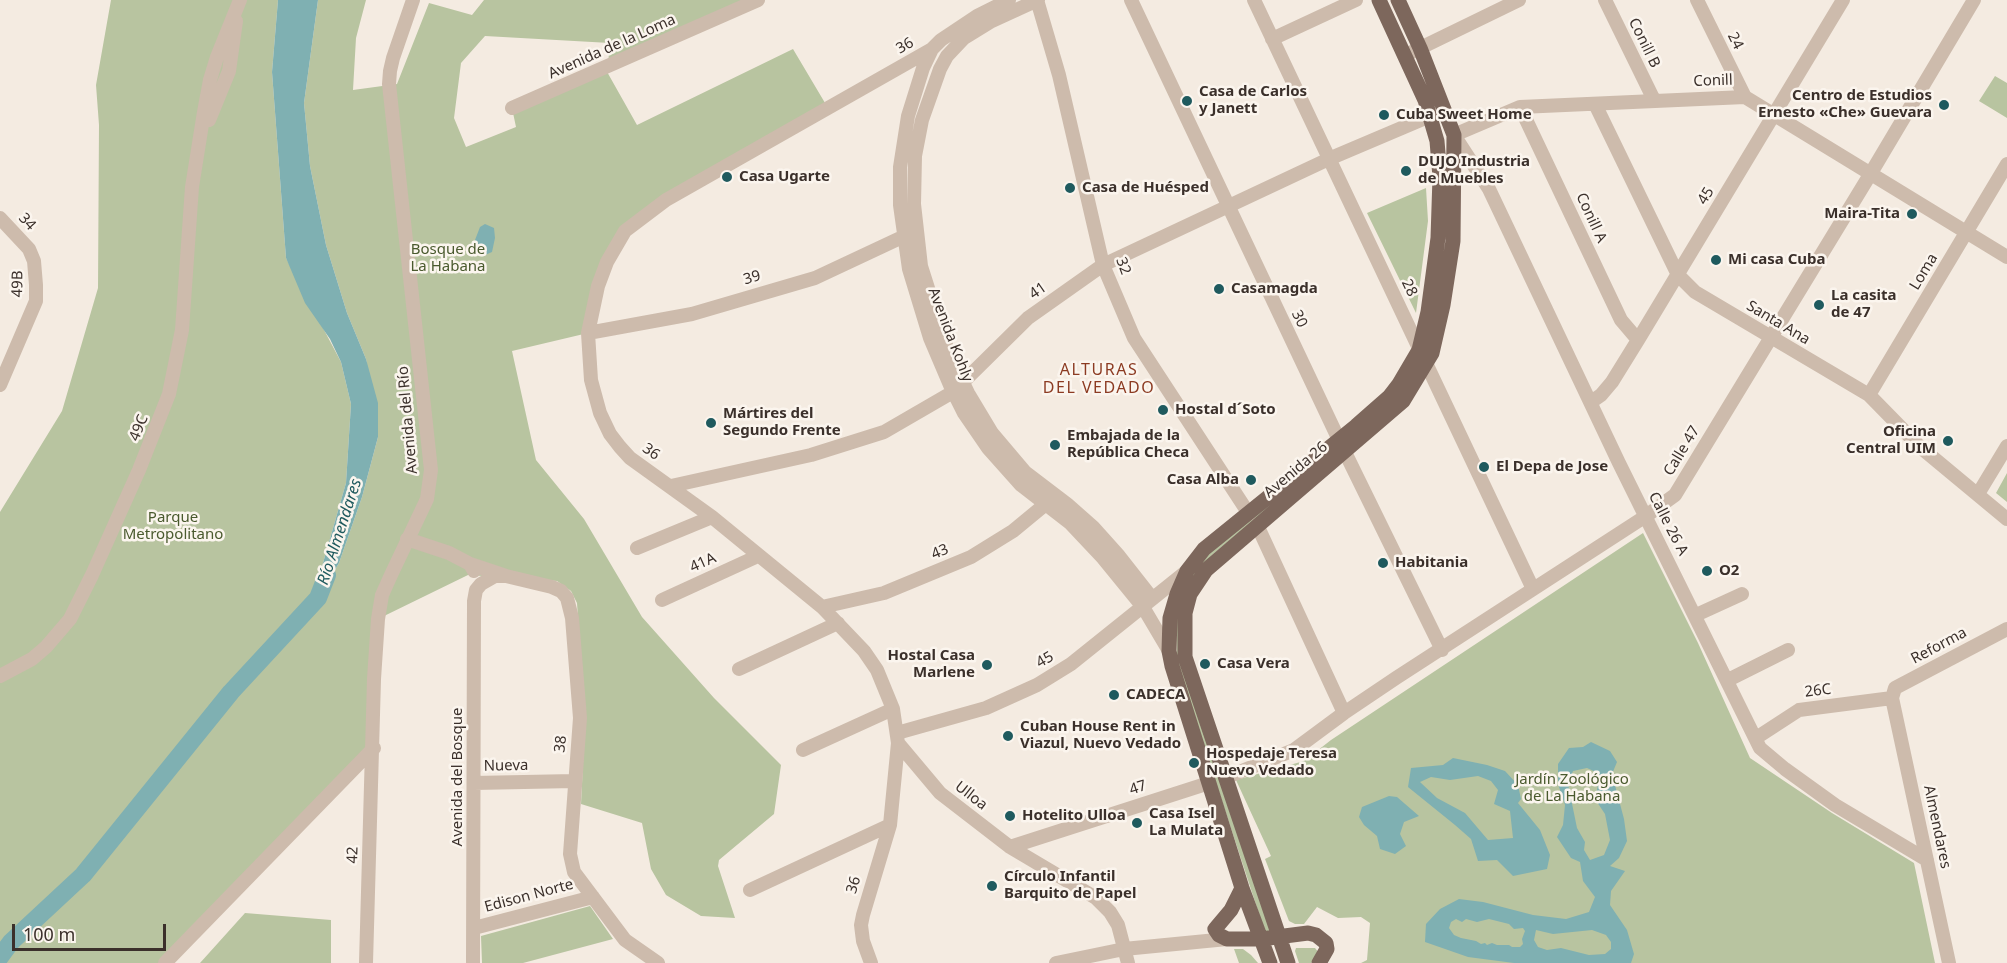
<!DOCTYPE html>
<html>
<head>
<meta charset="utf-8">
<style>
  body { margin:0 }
  #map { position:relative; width:2007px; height:963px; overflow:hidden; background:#f4ebe1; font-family:"Noto Sans",sans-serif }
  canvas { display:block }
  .scale { position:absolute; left:12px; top:924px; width:154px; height:27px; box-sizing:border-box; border:3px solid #3b302b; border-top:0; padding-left:8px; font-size:18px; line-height:21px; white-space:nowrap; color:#3b302b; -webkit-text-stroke:4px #fbf5ee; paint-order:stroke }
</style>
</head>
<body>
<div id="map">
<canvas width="2007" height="963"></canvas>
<div class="scale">100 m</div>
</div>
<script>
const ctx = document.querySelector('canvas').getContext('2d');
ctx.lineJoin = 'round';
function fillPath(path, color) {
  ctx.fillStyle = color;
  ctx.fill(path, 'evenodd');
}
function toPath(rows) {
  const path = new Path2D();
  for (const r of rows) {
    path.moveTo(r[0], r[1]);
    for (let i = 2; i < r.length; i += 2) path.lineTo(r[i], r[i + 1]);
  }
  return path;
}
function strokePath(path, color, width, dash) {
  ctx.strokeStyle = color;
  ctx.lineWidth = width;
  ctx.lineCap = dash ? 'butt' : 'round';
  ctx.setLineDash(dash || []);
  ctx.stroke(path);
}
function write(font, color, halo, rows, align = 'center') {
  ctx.font = font + ' "Noto Sans",sans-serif';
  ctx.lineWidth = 5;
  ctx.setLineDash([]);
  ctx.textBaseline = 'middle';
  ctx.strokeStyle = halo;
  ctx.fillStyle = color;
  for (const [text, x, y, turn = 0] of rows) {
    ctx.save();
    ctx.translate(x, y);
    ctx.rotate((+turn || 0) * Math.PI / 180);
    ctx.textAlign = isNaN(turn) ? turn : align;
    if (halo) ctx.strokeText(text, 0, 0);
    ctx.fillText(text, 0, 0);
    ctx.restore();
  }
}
fillPath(toPath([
  [111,0,278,0,272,72,286,258,341,362,351,404,346,483,321,570,319,596,339,563,362,497,378,437,366,359,347,313,326,245,310,166,304,103,318,0,366,0,356,38,353,90,397,84,429,3,472,15,484,0,757,0,608,64,610,43,485,36,461,63,454,118,466,147,516,127,512,108,606,70,637,125,793,49,828,108,625,231,607,262,588,333,512,351,536,460,584,519,642,617,714,698,781,765,774,814,719,860,718,866,735,918,701,916,666,895,651,869,642,823,581,804,585,721,577,603,571,591,557,581,468,575,382,617,374,748,164,963,0,963,0,512,62,411,98,288,99,125,96,85],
  [1995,76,2007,83,2007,118,1979,101],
  [1426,188,1428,221,1416,313,1367,213],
  [1338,448,1211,556,1178,620,1178,645,1272,934,1266,935,1179,670,1177,660,1176,619,1192,574,1209,553],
  [2007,473,2007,502,1996,493],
  [1643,533,1698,643,1750,758,1832,813,1914,863,1935,963,1361,963,1367,960,1370,923,1361,917,1338,918,1317,907,1304,924,1295,924,1289,921,1265,859,1271,856,1236,780,1304,761,1331,740],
  [590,906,613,939,523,963,482,963,481,936],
  [245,913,331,920,331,963,200,963],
  [1296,948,1315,948,1319,953,1311,963,1299,963,1295,951],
  [1234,949,1243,949,1251,955,1258,963,1239,963]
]), '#b8c4a0');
fillPath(toPath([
  [278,0,318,0,304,103,310,166,326,245,347,313,366,359,378,403,378,437,362,497,339,563,318,598,321,570,346,483,351,404,341,362,330,339,305,303,286,258,272,72],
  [485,224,494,228,495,238,492,252,485,255,482,254,478,249,475,240,480,227],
  [1591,742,1610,751,1617,762,1612,774,1624,819,1627,841,1619,858,1610,866,1625,871,1611,891,1610,905,1627,930,1634,954,1631,963,1514,963,1468,957,1425,942,1426,924,1440,909,1459,899,1483,902,1533,915,1566,919,1589,912,1595,897,1583,881,1580,862,1571,858,1557,837,1563,825,1565,805,1558,784,1558,764,1569,748,1583,747],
  [1587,768,1598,773,1598,785,1595,799,1605,814,1610,840,1604,855,1590,860,1584,850,1585,842,1577,828,1568,784,1573,771],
  [1456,919,1462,922,1466,919,1477,922,1489,919,1509,924,1514,929,1523,928,1525,931,1522,939,1523,944,1520,947,1512,947,1509,945,1497,945,1492,943,1487,945,1485,943,1481,944,1476,941,1461,938,1454,935,1449,928,1451,922],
  [1536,930,1553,934,1592,930,1606,935,1611,942,1611,949,1605,954,1589,955,1561,948,1547,950,1538,947,1534,940],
  [1453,758,1487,765,1505,771,1518,785,1521,799,1518,803,1540,830,1550,855,1547,869,1513,876,1497,860,1478,861,1471,839,1455,825,1408,787,1411,768,1443,765],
  [1478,776,1491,781,1498,790,1494,804,1510,811,1513,838,1488,840,1465,813,1437,798,1420,782,1431,777,1450,780],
  [1389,796,1397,797,1419,816,1404,822,1400,834,1406,846,1395,854,1380,849,1377,836,1364,825,1359,817,1362,807]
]), '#7fb0b2');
strokePath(toPath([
  [0,957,11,942,83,875,231,692,318,598,327,575]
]), '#7fb0b2', 18);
strokePath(toPath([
  [1009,0,977,16,941,40,932,49,923,68,908,116,900,167,900,205,909,269,930,338,950,385,964,413,988,448,1021,485,1070,523,1103,558,1143,607,1169,651],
  [1037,0,1059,75,1103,265,1134,338,1249,514],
  [1038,0,990,22,964,38,947,56,940,69,922,120,915,156,914,204,921,266,948,351,968,393,992,433,1025,472,1067,504,1093,527,1119,556,1152,598],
  [1131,0,1339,440,1442,650],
  [1254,0,1533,589],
  [1605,0,1654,100],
  [1697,0,1745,97],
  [1272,39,1356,0],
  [1410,53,1519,0],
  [1595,104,1678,275,1695,292,1869,395,1919,446,2007,519],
  [1520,107,1621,320,1638,340],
  [512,108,758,0],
  [209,120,229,71,236,21],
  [0,218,29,249,34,261,36,285,36,301,0,385],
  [588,333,692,314,815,278,911,233],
  [1869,395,2007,164],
  [1591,402,1601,395,1612,382,1638,340,1843,0],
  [671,486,811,455,884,432,953,392,1028,318,1103,265,1331,158,1430,116],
  [1978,494,2007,446],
  [1258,527,1344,713],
  [407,539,449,553,470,564,474,571],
  [637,548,712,517],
  [470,564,506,576,552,587,561,591,567,598,572,618,580,718,570,854,574,872,625,940,658,963],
  [662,600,758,556],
  [822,607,884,593,971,557,1013,531,1053,498],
  [1696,615,1742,594],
  [739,669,838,623],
  [0,676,32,659,46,647,70,619,92,575,139,470,169,394,182,330,192,187,204,112,210,80,217,57,240,0],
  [1728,680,1788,650],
  [1892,698,1949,963],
  [1892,698,1895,688,2007,629],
  [897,733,986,708,1037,685,1071,664,1187,571],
  [1756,738,1799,710,1892,698],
  [898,743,940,793,1010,847,1096,898,1110,912,1118,925,1128,963],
  [803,750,893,709],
  [1227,777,1294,750,1344,713,1396,678,1646,516,1675,495,1871,173,1974,0],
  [474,783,574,781],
  [1010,847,1209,783],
  [1927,860,1835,805,1785,769,1760,748,1619,463,1489,189,1454,135,1520,107,1745,97,2007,257],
  [750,890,890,825],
  [474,928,593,897],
  [165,963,374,748],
  [366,963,374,679,378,619,382,595,391,575,427,499,431,470,389,84,390,71,393,58,413,0],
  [473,963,474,601,476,590,481,584,495,576,504,576],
  [871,963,863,941,861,925,863,915,890,825,898,743,893,709,877,670,864,651,822,607,712,517,630,458,620,447,610,434,600,413,591,380,588,333,598,286,607,262,625,231,666,200,932,49],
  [1056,963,1124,949,1227,939]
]), '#cdbbac', 14);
strokePath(toPath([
  [1242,888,1231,910,1215,929,1219,935,1227,939,1261,939,1308,933,1316,935,1326,943,1327,949,1319,963],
  [1270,963,1242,888,1172,666,1169,651,1170,618,1177,594,1187,571,1204,549,1356,426,1389,397,1399,384,1419,350,1428,312,1438,238,1440,177,1437,141,1425,100,1379,0],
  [1288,963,1185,657,1185,613,1190,594,1206,570,1403,401,1432,353,1443,305,1453,241,1454,135,1420,48,1398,0]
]), '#7d675c', 15);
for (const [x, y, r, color] of [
  [1187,101,6,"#1f5a5e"],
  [1944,105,6,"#1f5a5e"],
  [1384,115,6,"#1f5a5e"],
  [1406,171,6,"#1f5a5e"],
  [727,177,6,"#1f5a5e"],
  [1070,188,6,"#1f5a5e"],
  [1912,214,6,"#1f5a5e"],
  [1716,260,6,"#1f5a5e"],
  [1219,289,6,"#1f5a5e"],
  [1819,305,6,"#1f5a5e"],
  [1163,410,6,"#1f5a5e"],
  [711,423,6,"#1f5a5e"],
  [1948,441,6,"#1f5a5e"],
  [1055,445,6,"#1f5a5e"],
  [1484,467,6,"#1f5a5e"],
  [1251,480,6,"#1f5a5e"],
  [1383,563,6,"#1f5a5e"],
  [1707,571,6,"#1f5a5e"],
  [1205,664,6,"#1f5a5e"],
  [987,665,6,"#1f5a5e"],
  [1114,695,6,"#1f5a5e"],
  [1008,736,6,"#1f5a5e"],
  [1194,763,6,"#1f5a5e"],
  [1010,816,6,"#1f5a5e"],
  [1137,823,6,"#1f5a5e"],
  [992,886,6,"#1f5a5e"]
]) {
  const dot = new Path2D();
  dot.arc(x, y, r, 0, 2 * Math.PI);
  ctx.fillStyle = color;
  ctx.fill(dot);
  strokePath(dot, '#fbf5ee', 2);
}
write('15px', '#3b302b', '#fbf5ee', [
  ["24",1735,41,64],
  ["Conill B",1644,43,64],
  ["36",905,46,-30],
  ["Avenida de la Loma",612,47,-24],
  ["Conill",1713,81,-2],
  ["45",1706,196,-59],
  ["Conill A",1591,218,65],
  ["34",27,222,48],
  ["32",1123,266,70],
  ["Loma",1924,272,-59],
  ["39",752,278,-16],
  ["49B",18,284,-89],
  ["28",1409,288,65],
  ["41",1038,291,-35],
  ["30",1299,319,65],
  ["Santa Ana",1778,323,31],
  ["Avenida Kohly",950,335,69],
  ["Avenida del Río",408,420,-95],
  ["49C",139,428,-68],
  ["Calle 47",1682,451,-59],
  ["36",651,452,35],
  ["Avenida 26",1296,470,-40],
  ["Calle 26 A",1668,524,63],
  ["43",940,552,-22],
  ["41A",703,563,-24],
  ["Reforma",1939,646,-28],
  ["45",1045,660,-31],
  ["26C",1818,691,-7],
  ["38",561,744,-84],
  ["Nueva",506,766,-1],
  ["Avenida del Bosque",458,777,-90],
  ["47",1138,788,-18],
  ["Ulloa",971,796,38],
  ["Almendares",1937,827,78],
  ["42",353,855,-88],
  ["36",854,885,-73],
  ["Edison Norte",529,896,-15]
]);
write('bold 15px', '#3b302b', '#fbf5ee', [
  ["Casa de Carlos",1199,92],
  ["y Janett",1199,109],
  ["Centro de Estudios",1932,96,"right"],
  ["Ernesto «Che» Guevara",1932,113,"right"],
  ["Cuba Sweet Home",1396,115],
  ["DUJO Industria",1418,162],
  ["de Muebles",1418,179],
  ["Casa Ugarte",739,177],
  ["Casa de Huésped",1082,188],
  ["Maira-Tita",1900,214,"right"],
  ["Mi casa Cuba",1728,260],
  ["Casamagda",1231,289],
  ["La casita",1831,296],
  ["de 47",1831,313],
  ["Hostal d´Soto",1175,410],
  ["Mártires del",723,414],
  ["Segundo Frente",723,431],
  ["Oficina",1936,432,"right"],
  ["Central UIM",1936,449,"right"],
  ["Embajada de la",1067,436],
  ["República Checa",1067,453],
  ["El Depa de Jose",1496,467],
  ["Casa Alba",1239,480,"right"],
  ["Habitania",1395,563],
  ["O2",1719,571],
  ["Hostal Casa",975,656,"right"],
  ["Marlene",975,673,"right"],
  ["Casa Vera",1217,664],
  ["CADECA",1126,695],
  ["Cuban House Rent in",1020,727],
  ["Viazul, Nuevo Vedado",1020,744],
  ["Hospedaje Teresa",1206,754],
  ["Nuevo Vedado",1206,771],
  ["Casa Isel",1149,814],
  ["La Mulata",1149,831],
  ["Hotelito Ulloa",1022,816],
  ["Círculo Infantil",1004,877],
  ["Barquito de Papel",1004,894]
], 'left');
write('15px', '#4a5a2e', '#fbf5ee', [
  ["Bosque de",448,250],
  ["La Habana",448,267],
  ["Parque",173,518],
  ["Metropolitano",173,535],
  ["Jardín Zoológico",1572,780],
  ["de La Habana",1572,797]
]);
ctx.letterSpacing = '1.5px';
write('16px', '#8c3b22', '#fbf5ee', [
  ["ALTURAS",1099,370],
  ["DEL VEDADO",1099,388]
]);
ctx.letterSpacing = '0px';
write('italic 16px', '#1f5a5e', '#fbf5ee', [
  ["Río Almendares",340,532,-72]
]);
</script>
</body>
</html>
